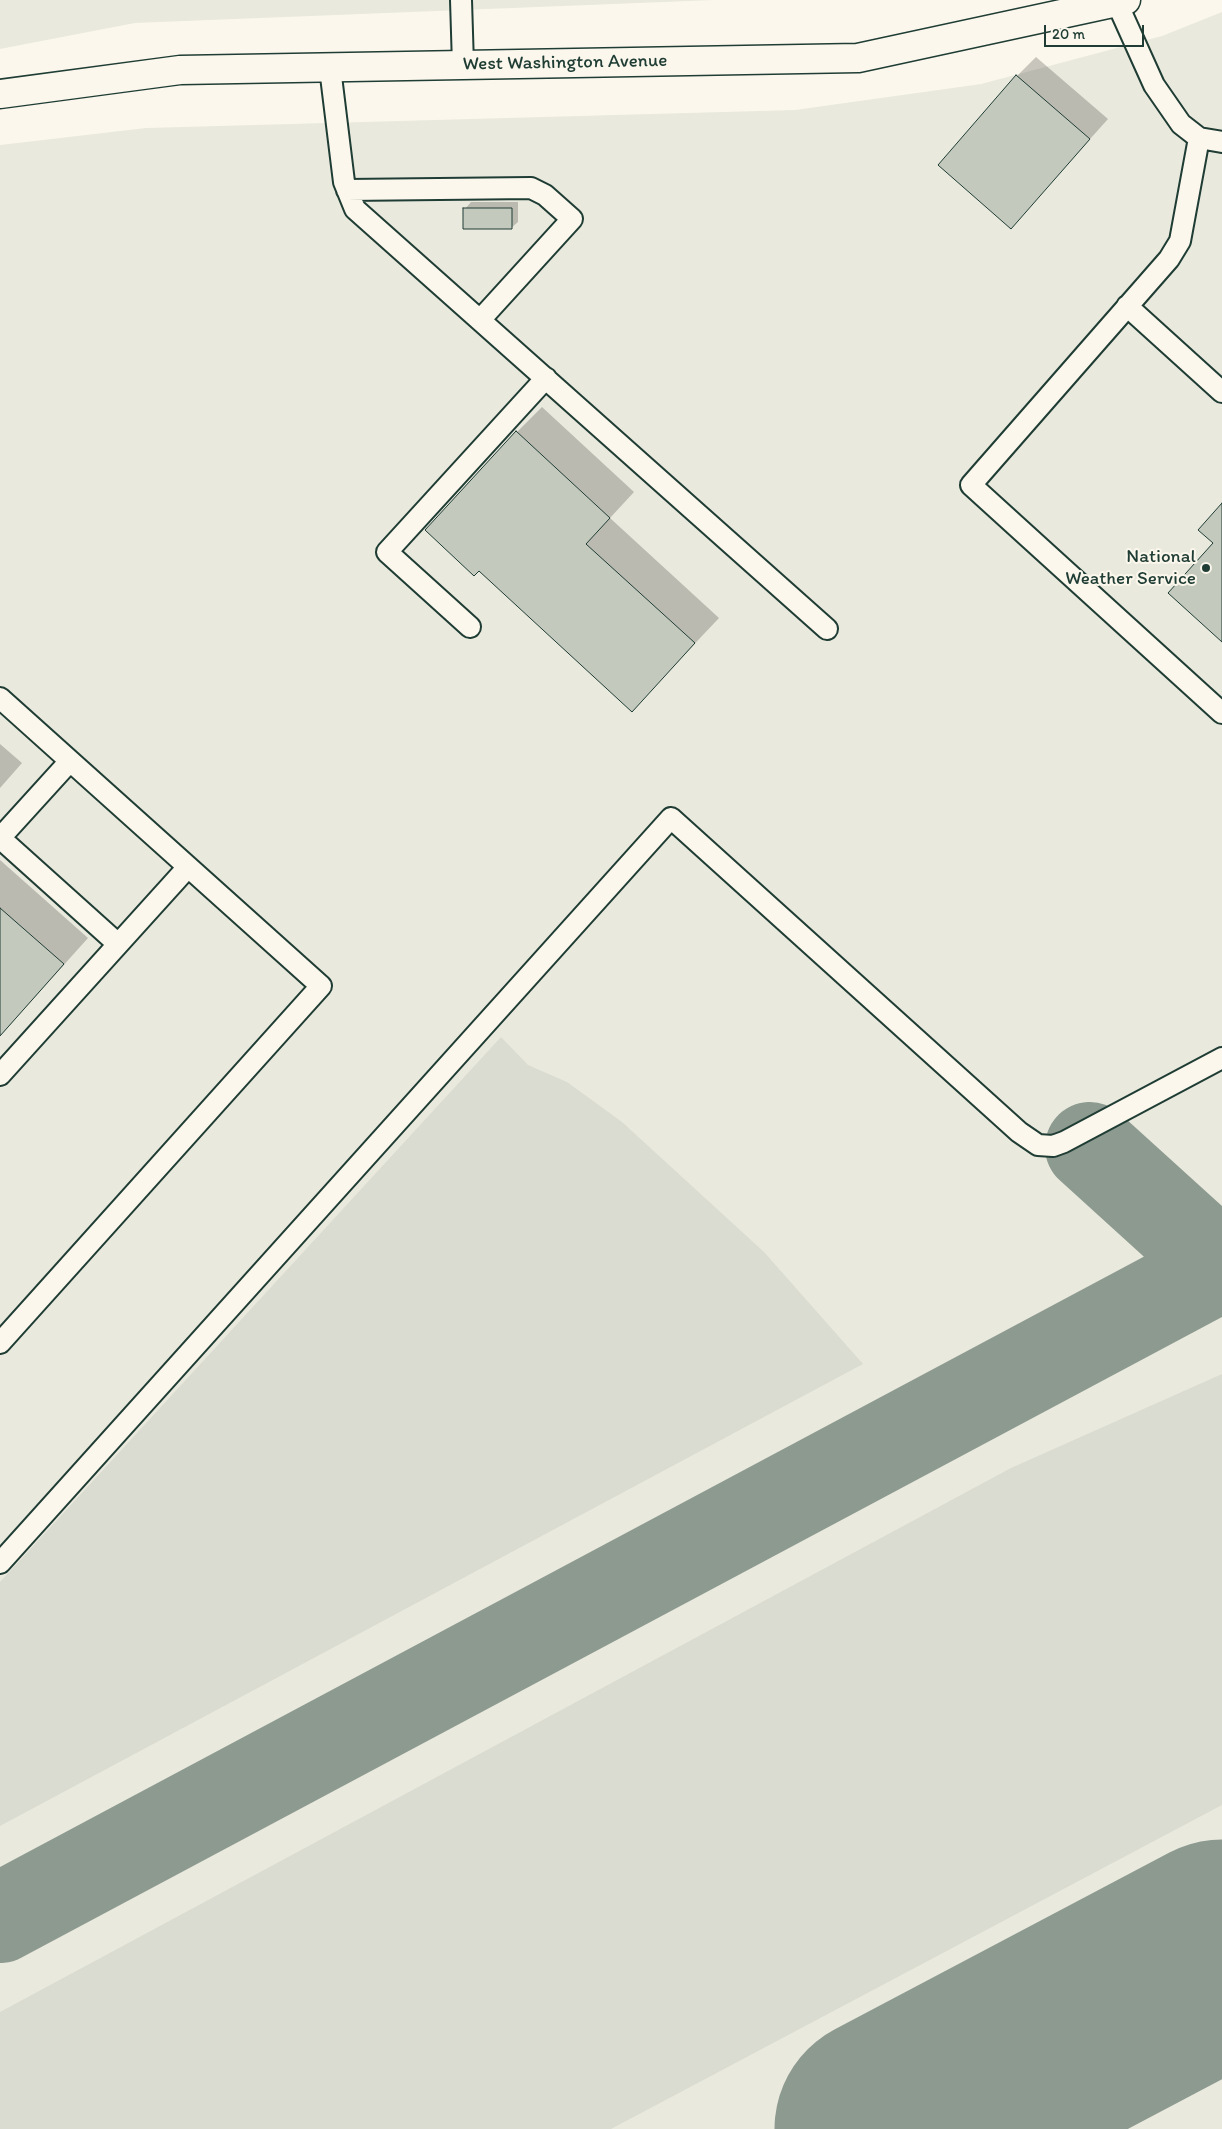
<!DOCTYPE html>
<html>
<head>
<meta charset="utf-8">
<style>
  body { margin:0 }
  #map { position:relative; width:1222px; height:2129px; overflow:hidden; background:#fbf7ec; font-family:Itim,sans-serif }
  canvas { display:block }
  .scale { position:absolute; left:1044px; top:25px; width:100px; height:22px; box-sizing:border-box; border:2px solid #1f3d34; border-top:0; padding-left:6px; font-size:15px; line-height:18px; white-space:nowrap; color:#1f3d34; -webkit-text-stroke:4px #fbf7ec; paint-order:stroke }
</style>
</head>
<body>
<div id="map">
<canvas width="1222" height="2129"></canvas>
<div class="scale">20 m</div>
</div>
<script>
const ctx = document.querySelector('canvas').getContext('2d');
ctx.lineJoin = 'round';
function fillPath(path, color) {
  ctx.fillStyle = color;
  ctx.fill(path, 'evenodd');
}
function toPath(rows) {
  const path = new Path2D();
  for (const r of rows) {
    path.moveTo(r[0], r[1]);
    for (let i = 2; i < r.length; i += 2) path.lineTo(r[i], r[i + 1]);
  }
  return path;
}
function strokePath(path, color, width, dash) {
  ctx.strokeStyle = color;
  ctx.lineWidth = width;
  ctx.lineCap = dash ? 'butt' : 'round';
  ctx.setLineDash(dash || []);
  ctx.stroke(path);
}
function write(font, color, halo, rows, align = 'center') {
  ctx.font = font + ' Itim,sans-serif';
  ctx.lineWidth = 4;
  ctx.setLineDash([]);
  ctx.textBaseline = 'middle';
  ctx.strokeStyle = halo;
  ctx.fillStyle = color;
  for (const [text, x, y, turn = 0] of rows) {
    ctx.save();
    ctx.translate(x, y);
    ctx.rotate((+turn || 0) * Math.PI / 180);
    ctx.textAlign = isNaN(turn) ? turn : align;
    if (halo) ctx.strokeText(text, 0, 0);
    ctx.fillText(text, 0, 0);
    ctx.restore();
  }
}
fillPath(toPath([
  [0,0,714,0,135,23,0,49],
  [1222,12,1222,2129,0,2129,0,145,146,128,795,110,981,84,1162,36]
]), '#eae9de');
fillPath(toPath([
  [501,1037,528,1065,567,1082,622,1122,764,1252,863,1364,0,1826,0,1582],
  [1222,1374,1222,1805,611,2129,0,2129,0,2012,1011,1468]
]), '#dbdcd1');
fillPath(toPath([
  [1036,57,1108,119,1011,227,1017,76],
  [471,202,518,202,518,222,511,228,465,209],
  [542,407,634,492,610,518,719,618,632,710,517,432],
  [0,744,22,763,0,788],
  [0,860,88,938,0,1036]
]), '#0003');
strokePath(toPath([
  [1090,1147,1221,1266],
  [0,1918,1222,1266]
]), '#8d9a90', 90);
strokePath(toPath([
  [887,2129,1222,1952]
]), '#8d9a90', 225);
const building = toPath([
  [1016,75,1090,139,1011,229,938,165,1016,75],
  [463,208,512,208,512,229,463,229,463,208],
  [516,431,610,518,586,544,695,643,632,712,479,571,474,576,425,530,516,431],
  [1222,503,1222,642,1168,593,1213,543,1198,530,1222,503],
  [0,908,64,964,0,1036,0,908]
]);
fillPath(building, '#c4c9be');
strokePath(building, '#1f3d34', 1);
const lane = toPath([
  [461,0,463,65],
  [1117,3,1154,85,1181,124,1199,138,1222,142],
  [330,68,344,182,355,209,827,629],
  [1199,138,1180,241,1169,259,971,485,1222,713],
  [347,190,531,188,545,195,572,219,480,320],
  [1127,306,1222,392],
  [470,627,387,552,546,378],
  [0,698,321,986,0,1343],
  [70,761,0,838,118,944],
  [0,1075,188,867],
  [0,1563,671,818,1019,1132,1038,1145,1053,1146,1064,1142,1222,1058]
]);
const primary = toPath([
  [0,94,180,70,858,58,1126,0]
]);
strokePath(lane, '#1f3d34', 24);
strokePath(primary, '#1f3d34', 31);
strokePath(lane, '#fbf7ec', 20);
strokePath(primary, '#fbf7ec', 28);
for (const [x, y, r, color] of [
  [1206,568,5,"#1f3d34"]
]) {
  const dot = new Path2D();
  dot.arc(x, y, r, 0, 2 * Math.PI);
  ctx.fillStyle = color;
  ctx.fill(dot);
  strokePath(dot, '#fbf7ec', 2);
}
write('19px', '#1f3d34', '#fbf7ec', [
  ["West Washington Avenue",565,63,-1]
]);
write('19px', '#1f3d34', '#fbf7ec', [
  ["National",1196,557],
  ["Weather Service",1196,579]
], 'right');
</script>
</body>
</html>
